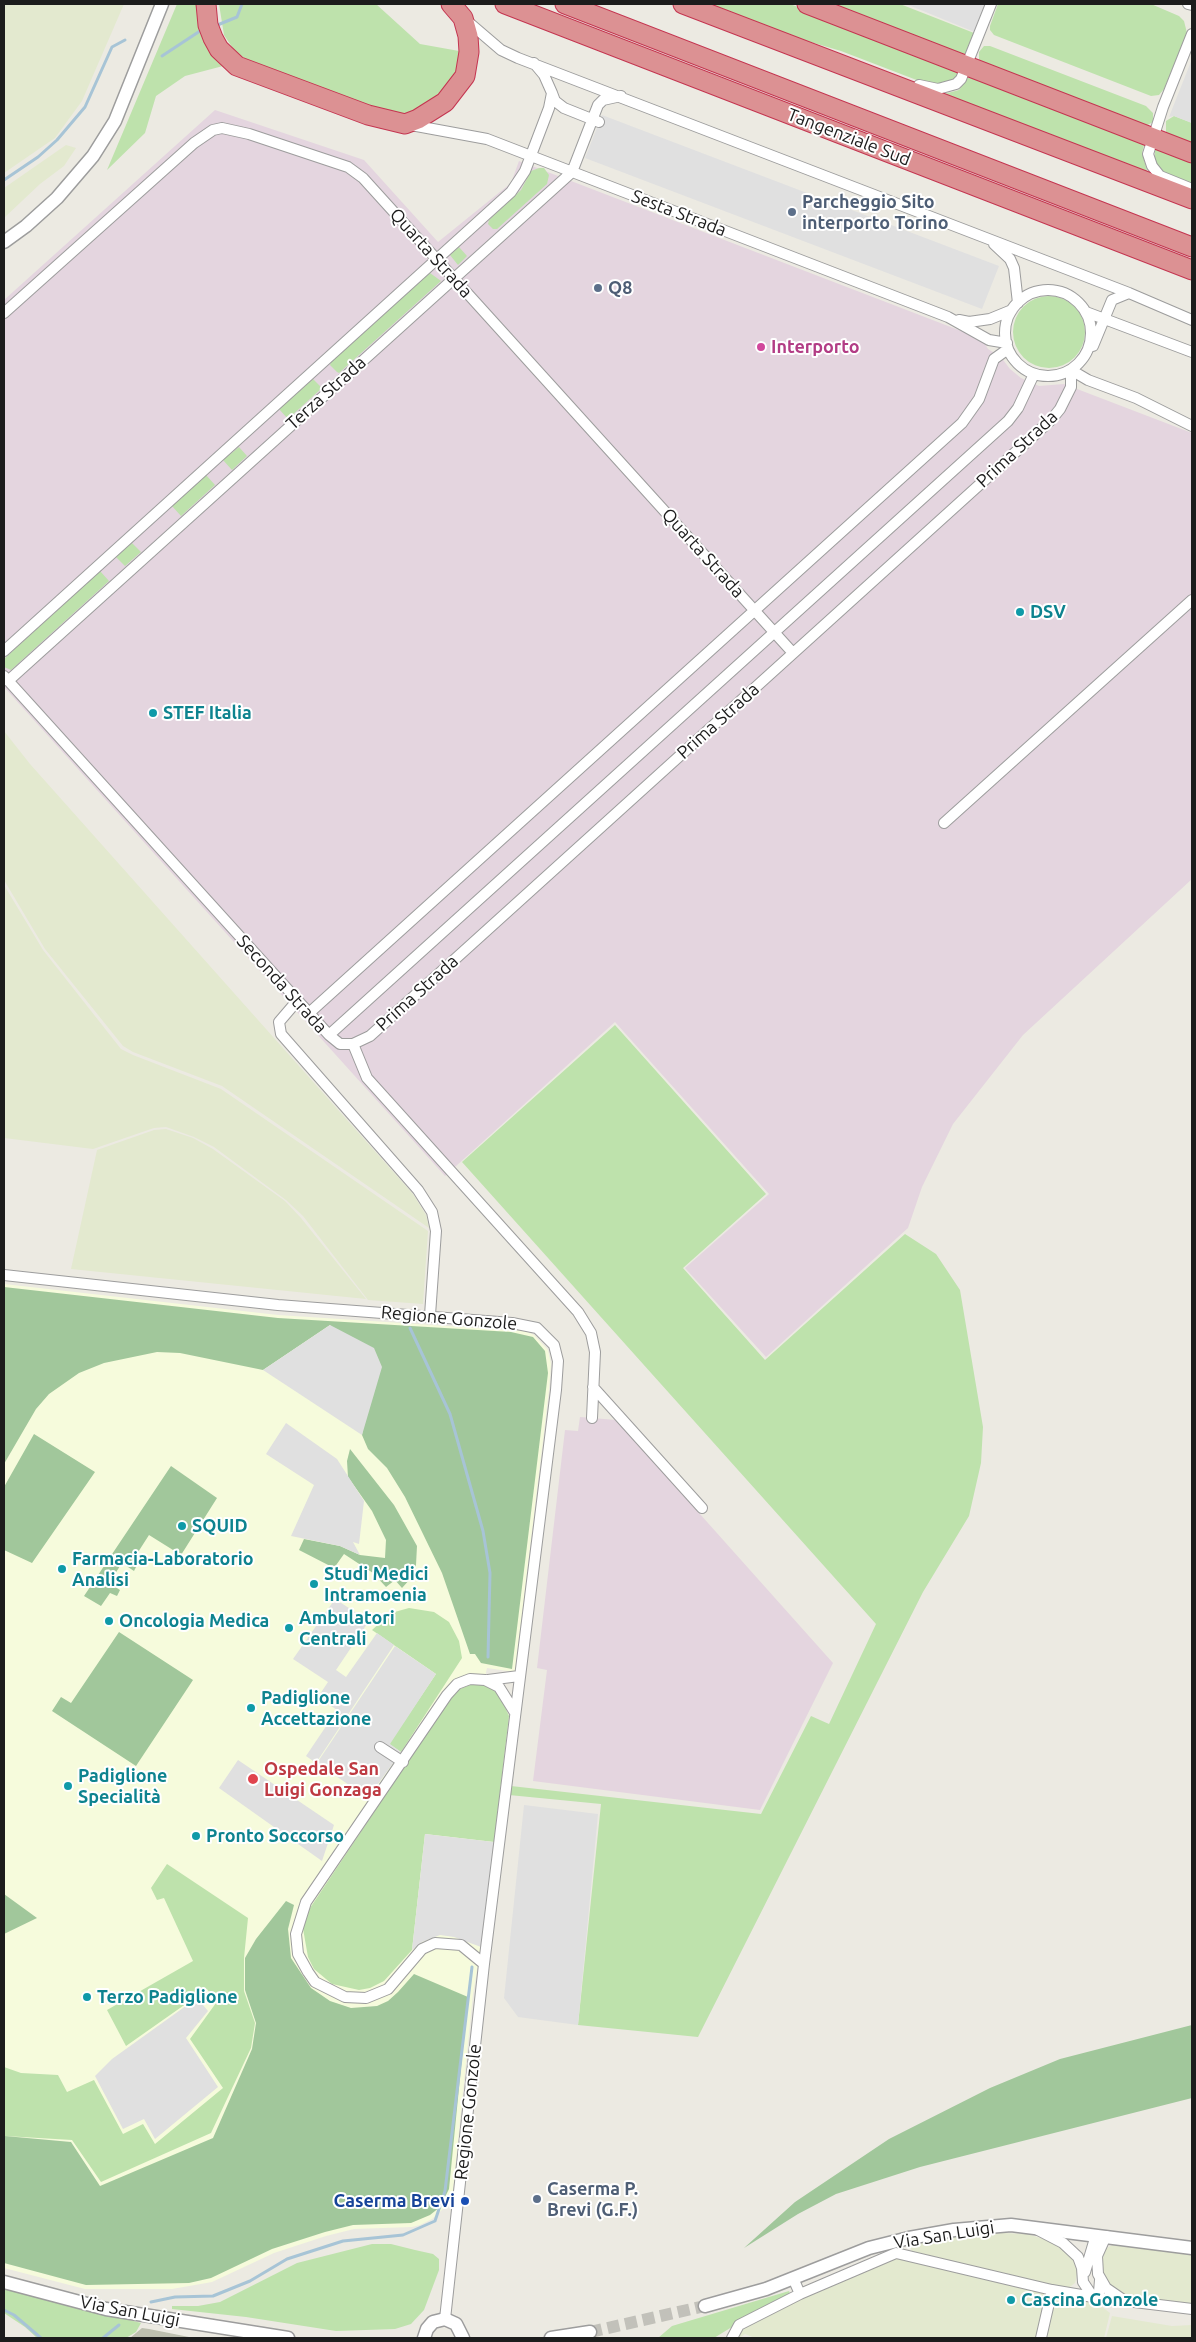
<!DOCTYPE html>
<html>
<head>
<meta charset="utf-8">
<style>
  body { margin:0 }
  #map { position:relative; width:1196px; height:2342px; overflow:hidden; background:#eceae2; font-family:Ubuntu,sans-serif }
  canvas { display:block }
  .frame { position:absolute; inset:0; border:5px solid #1c1c1c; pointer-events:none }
</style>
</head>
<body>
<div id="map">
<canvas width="1196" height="2342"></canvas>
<div class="frame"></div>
</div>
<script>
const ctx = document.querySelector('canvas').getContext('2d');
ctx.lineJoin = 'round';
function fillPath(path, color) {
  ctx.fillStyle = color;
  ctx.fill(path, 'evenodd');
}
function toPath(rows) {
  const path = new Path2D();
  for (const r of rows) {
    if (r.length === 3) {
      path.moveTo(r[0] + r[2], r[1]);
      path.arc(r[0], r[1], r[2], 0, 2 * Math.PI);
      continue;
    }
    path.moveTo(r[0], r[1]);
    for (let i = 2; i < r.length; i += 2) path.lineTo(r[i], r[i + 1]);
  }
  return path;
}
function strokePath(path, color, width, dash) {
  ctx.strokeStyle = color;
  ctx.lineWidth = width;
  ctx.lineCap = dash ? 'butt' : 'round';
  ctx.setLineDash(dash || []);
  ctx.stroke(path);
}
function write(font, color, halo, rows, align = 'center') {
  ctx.font = font + ' Ubuntu,sans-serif';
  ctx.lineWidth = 4;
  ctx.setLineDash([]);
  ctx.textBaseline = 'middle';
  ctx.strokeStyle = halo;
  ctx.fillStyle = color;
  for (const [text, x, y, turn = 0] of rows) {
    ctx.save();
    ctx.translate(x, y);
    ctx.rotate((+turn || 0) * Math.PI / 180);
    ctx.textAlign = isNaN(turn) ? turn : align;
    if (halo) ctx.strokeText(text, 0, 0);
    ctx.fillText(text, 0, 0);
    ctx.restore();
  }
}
fillPath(toPath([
  [215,110,364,160,438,242,511,183,519,161,982,339,988,349,1001,357,1010,369,1021,378,1039,386,1064,384,1192,433,1192,879,1023,1035,953,1124,922,1187,908,1228,766,1357,685,1268,769,1194,615,1022,445,1176,4,687,4,300],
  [580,1417,616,1420,833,1663,760,1810,533,1781,547,1670,537,1668,565,1430,578,1431]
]), '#e4d5df');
fillPath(toPath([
  [4,1284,278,1315,525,1331,534,1335,548,1350,551,1364,549,1390,515,1672,487,1668,483,1685,495,1691,509,1716,481,1947,473,1994,453,2190,443,2209,432,2219,420,2225,412,2227,354,2229,326,2236,274,2253,212,2282,172,2289,85,2289,4,2268]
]), '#f6fbdc');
fillPath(toPath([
  [142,2328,149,2329,194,2338,130,2338]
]), '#bdbfaf');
fillPath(toPath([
  [4,4,124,4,82,101,55,138,4,173],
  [66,145,76,148,64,166,40,184,4,218,4,188],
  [4,731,30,764,413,1194,426,1215,429,1228,222,1086,133,1052,123,1046,45,949,4,880],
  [4,885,43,950,121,1049,133,1055,221,1089,428,1231,423,1304,368,1300,303,1216,286,1200,214,1147,194,1137,166,1127,154,1128,93,1149,4,1138],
  [166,1129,193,1138,213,1149,285,1201,301,1218,366,1299,71,1269,97,1150,154,1130],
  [1003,2233,1027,2234,1054,2242,1064,2248,1077,2262,1078,2271,1075,2283,1067,2289,912,2253,911,2248,913,2245,920,2242,947,2237],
  [1116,2243,1192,2254,1192,2305,1136,2298,1124,2295,1109,2285,1103,2277,1102,2263,1105,2249],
  [886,2251,1064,2297,1093,2300,1110,2313,1104,2338,755,2338,745,2334,739,2338,725,2338,740,2326,814,2291,878,2266],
  [1112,2316,1172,2326,1192,2325,1192,2338,1106,2338]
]), '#e3e9cf');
fillPath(toPath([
  [177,4,199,4,207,40,223,66,185,76,156,96,145,133,107,170],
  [219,4,376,4,420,44,459,51,458,79,438,102,414,114,388,114,263,69,236,53,224,35],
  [708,4,790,4,960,70,956,78,944,85,927,84,841,51,780,33],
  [823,4,900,4,974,33,964,59],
  [998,4,1151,4,1179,16,1184,21,1187,33,1164,89,1159,95,1151,96,994,35,990,30,990,26],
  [984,46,990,46,1146,106,1153,113,1153,122,1144,127,979,61,979,52],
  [971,74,1145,141,1142,153,1148,174,944,94,959,90],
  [1174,116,1192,123,1192,146,1166,134,1166,121],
  [1155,144,1192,159,1192,186,1161,171,1155,162],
  [539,168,544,168,549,175,547,184,497,229,493,229,488,224,489,220,521,190,531,171],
  [459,247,467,256,458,265,450,255],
  [430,273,441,281,339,373,337,372,330,365,331,362],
  [1049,332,36],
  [313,379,322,388,288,419,279,409],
  [239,447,247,456,232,470,223,460],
  [206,475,215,485,181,516,172,506],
  [132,543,141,552,125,566,116,557],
  [100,571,109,581,11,670,4,667,4,659],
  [615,1025,766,1194,683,1268,765,1360,905,1234,936,1254,960,1290,983,1427,981,1463,969,1516,923,1592,698,2037,578,2025,601,1804,509,1795,511,1786,761,1814,811,1716,829,1724,876,1624,462,1162],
  [409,1608,434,1612,449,1622,459,1641,462,1658,401,1752,389,1744,436,1674,372,1630,391,1613],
  [470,1685,483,1685,495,1691,502,1700,509,1716,494,1842,425,1834,412,1950,384,1981,370,1988,359,1990,332,1984,314,1969,308,1957,302,1923,308,1911,451,1697,460,1689],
  [167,1864,248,1918,244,1958,244,1991,255,2023,251,2048,211,2133,101,2182,72,2140,5,2136,4,2138,4,2067,21,2073,58,2075,67,2092,94,2080,123,2134,143,2124,155,2144,223,2088,190,2039,216,2003,207,1989,126,2046,107,2010,193,1961,164,1898,157,1900,151,1888],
  [372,2244,391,2244,415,2250,433,2254,439,2259,439,2270,424,2310,411,2324,395,2329,336,2331,246,2317,172,2309,172,2306,198,2306,220,2302,297,2263],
  [4,2288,141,2323,136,2332,126,2338,37,2338,25,2327,4,2313],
  [789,2291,791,2296,753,2314,714,2338,658,2338,672,2326]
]), '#bee2ac');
fillPath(toPath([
  [4,1287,278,1318,511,1332,533,1337,545,1351,548,1373,512,1669,481,1663,475,1654,470,1654,442,1573,405,1497,387,1468,368,1449,362,1435,364,1421,330,1325,263,1370,180,1353,157,1352,104,1363,79,1373,49,1394,36,1409,4,1464],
  [34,1434,95,1472,32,1563,4,1550,4,1487],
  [350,1449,394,1505,417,1546,416,1565,411,1578,402,1588,395,1580,386,1587,373,1573,344,1554,334,1568,299,1550,304,1539,340,1546,360,1555,385,1558,386,1540,372,1511,348,1477,347,1461],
  [171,1466,217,1498,181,1555,149,1535,133,1560,138,1563,134,1571,122,1563,109,1583,120,1590,117,1596,110,1593,101,1606,84,1596],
  [119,1632,193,1680,136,1766,52,1711,61,1697,71,1703],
  [4,1894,37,1918,4,1934],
  [286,1901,294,1905,288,1929,291,1958,311,1988,330,2001,351,2008,377,2006,388,2001,398,1992,414,1974,468,1997,449,2189,440,2207,430,2215,411,2223,353,2225,325,2232,272,2249,211,2278,189,2283,86,2285,4,2263,5,2136,71,2142,100,2186,213,2138,252,2049,256,2023,245,1990,245,1958,256,1939],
  [1192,2025,1192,2098,920,2167,836,2194,798,2214,744,2248,795,2202,889,2139,990,2088,1060,2059]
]), '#a1c79b');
fillPath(toPath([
  [906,4,987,4,977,33],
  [1192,59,1192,123,1174,116,1169,117],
  [602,115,999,266,982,309,585,158],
  [330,1325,374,1348,382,1367,362,1435,263,1370],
  [286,1423,337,1459,364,1501,359,1544,353,1542,360,1555,340,1546,291,1536,314,1485,266,1454],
  [335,1599,369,1621,336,1670,346,1677,377,1633,394,1645,316,1763,306,1756,337,1710,318,1697,328,1682,293,1659],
  [395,1646,436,1674,390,1744,401,1752,368,1798,317,1763],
  [238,1760,334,1825,322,1861,219,1788],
  [524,1805,598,1814,578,2025,518,2017,504,1998],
  [425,1834,494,1842,481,1947,454,1937,440,1935,422,1942,412,1950],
  [197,1998,208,2011,186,2038,218,2087,155,2139,144,2119,123,2129,95,2076,112,2059]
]), '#e0e0e0');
strokePath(toPath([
  [215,26,237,17,242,4],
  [162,56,200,31],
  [4,180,38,157,57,140,85,107,112,47,125,40],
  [410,1328,450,1414,483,1531,490,1573,488,1657],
  [151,2302,175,2297,213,2296,250,2281,287,2259,343,2241,403,2235,435,2221,445,2191,472,1967],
  [4,2310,14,2315,41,2338],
  [103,2338,119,2325]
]), '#a7c4d6', 3);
strokePath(toPath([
  [590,2332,705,2306]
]), '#c2c1ba', 12, [12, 6]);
const minor = toPath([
  [1188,4,1192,5],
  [466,20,501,50,518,58,1129,293,1192,320],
  [1192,34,1163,107,1148,154,1152,166,1160,176,1192,189],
  [919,85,938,89,956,84,961,79,991,4],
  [552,93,555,101,564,108,599,122],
  [411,125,487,139,948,317,989,340,1007,343],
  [994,244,1010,259,1014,268,1018,303],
  [1048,333,43],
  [1086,312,1192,352],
  [4,313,194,143,213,130,222,128,249,134,348,167,363,178,793,653],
  [959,320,969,322,990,319,1012,310],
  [1093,346,1112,300,1129,293],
  [1071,370,1088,380,1136,398,1192,426],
  [4,651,511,192,525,171,549,108,552,93,544,75,534,63],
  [4,676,329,1035,340,1044,353,1044,367,1078,578,1312,591,1333,595,1352,592,1418],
  [8,681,572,172,598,105,603,100,621,96],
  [944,823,1192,600],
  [297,1001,279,1022,281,1034,418,1190,432,1212,436,1231,430,1315],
  [308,1014,962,423,979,399,994,359,1008,349],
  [329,1035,1008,421,1018,408,1034,374],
  [353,1044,370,1036,1051,420,1060,409,1071,387,1071,370],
  [4,1275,278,1305,512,1323,537,1328,554,1345,558,1361,556,1390,484,1964,445,2319],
  [593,1387,702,1508],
  [488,1680,519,1676],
  [380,1747,403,1762],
  [484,1964,461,1945,435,1943,422,1949,388,1989,366,1998,345,1997,315,1982,308,1972,298,1954,296,1934,306,1902,447,1695,457,1684,470,1679,485,1680,499,1687,514,1711],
  [1038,2230,1063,2243,1078,2257,1082,2268,1083,2282,1093,2297,1192,2309],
  [1106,2236,1097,2256,1098,2274,1106,2288,1122,2299],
  [1085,2272,1096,2235],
  [800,2294,896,2253,1052,2290],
  [732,2338,739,2325,800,2294,793,2278],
  [1041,2338,1052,2290,1093,2297,1099,2292,1100,2280]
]);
const tertiary = toPath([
  [4,242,26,226,57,198,93,156,115,121,162,4],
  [4,2282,106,2309,288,2338],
  [705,2306,766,2289,869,2248,909,2238,954,2230,1011,2225,1192,2248],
  [424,2338,427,2329,433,2322,445,2319,456,2324,463,2338],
  [551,2338,590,2332]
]);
const motorway = toPath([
  [206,4,208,25,213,38,219,49,237,66,368,115,405,124,418,119,445,102,465,76,469,52,468,36,463,18,451,4],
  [505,4,1192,270],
  [565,4,1192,247],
  [683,4,1192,199],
  [807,4,1192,153]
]);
strokePath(minor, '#9d9d9d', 12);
strokePath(tertiary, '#9d9d9d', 15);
strokePath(motorway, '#c43550', 21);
strokePath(minor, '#fff', 10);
strokePath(tertiary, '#fff', 12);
strokePath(motorway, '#dc9193', 19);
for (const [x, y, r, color] of [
  [792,212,5,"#5c6f8a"],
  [598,288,5,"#5c6f8a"],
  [761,347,5,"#d1479c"],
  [1020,612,5,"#0f9aa8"],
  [153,713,5,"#0f9aa8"],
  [182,1526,5,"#0f9aa8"],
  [62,1569,5,"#0f9aa8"],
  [314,1584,5,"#0f9aa8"],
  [109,1621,5,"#0f9aa8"],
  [289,1628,5,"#0f9aa8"],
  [251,1708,5,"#0f9aa8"],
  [253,1779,6,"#e0444e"],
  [68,1786,5,"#0f9aa8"],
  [196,1836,5,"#0f9aa8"],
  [87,1997,5,"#0f9aa8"],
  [537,2199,5,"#5c6f8a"],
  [465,2201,5,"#1a4fb4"],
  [1011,2300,5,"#0f9aa8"]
]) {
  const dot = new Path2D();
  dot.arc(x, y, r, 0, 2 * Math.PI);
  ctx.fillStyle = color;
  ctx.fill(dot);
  strokePath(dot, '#fff', 2);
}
write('18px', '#1c1c1c', '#fff', [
  ["Tangenziale Sud",849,137,21],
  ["Sesta Strada",679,213,21],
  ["Quarta Strada",431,253,48],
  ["Terza Strada",326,393,-42],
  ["Prima Strada",1017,449,-43],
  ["Quarta Strada",703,553,48],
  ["Prima Strada",718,721,-42],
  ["Seconda Strada",282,984,48],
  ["Prima Strada",417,993,-42],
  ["Regione Gonzole",449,1318,5],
  ["Regione Gonzole",468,2112,-84],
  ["Via San Luigi",944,2235,-9],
  ["Via San Luigi",130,2311,11]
]);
write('bold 18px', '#4e5e75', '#fff', [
  ["Parcheggio Sito",802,202],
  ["interporto Torino",802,223],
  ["Q8",608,288],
  ["Caserma P.",547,2189],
  ["Brevi (G.F.)",547,2210]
], 'left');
write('bold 18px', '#b23c85', '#fff', [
  ["Interporto",771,347]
], 'left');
write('bold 18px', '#0d838f', '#fff', [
  ["DSV",1030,612],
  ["STEF Italia",163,713],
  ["SQUID",192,1526],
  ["Farmacia-Laboratorio",72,1559],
  ["Analisi",72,1580],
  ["Studi Medici",324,1574],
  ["Intramoenia",324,1595],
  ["Ambulatori",299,1618],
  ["Centrali",299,1639],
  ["Oncologia Medica",119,1621],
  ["Padiglione",261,1698],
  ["Accettazione",261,1719],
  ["Padiglione",78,1776],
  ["Specialità",78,1797],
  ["Pronto Soccorso",206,1836],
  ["Terzo Padiglione",97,1997],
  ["Cascina Gonzole",1021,2300]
], 'left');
write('bold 18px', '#be3a42', '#fff', [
  ["Ospedale San",264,1769],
  ["Luigi Gonzaga",264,1790]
], 'left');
write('bold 18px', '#164399', '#fff', [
  ["Caserma Brevi",455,2201]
], 'right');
</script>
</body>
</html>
